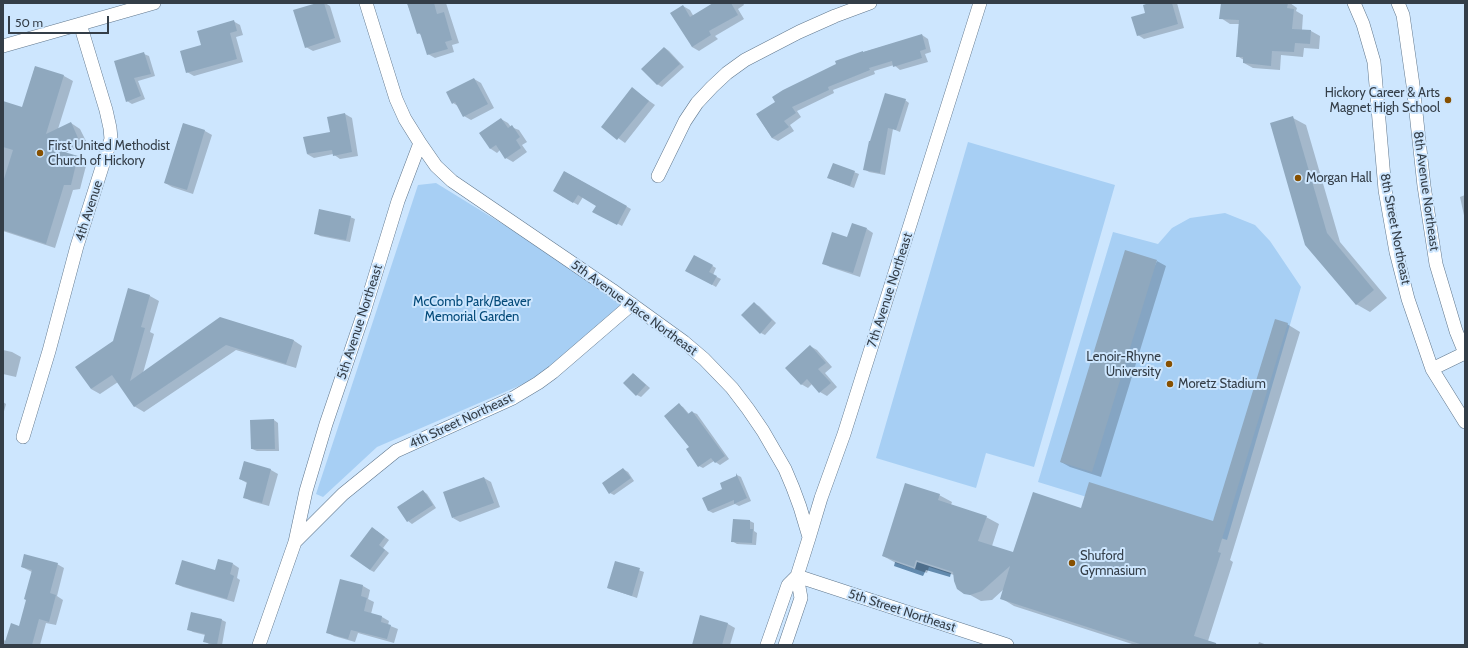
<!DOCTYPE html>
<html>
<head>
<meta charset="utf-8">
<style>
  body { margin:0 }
  #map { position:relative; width:1468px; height:648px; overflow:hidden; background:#cde6fe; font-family:Cabin,sans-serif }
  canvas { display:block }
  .frame { position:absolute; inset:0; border:4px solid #343e48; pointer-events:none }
  .scale { position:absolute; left:8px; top:16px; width:101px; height:18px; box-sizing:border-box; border:2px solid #343e48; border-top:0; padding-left:5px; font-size:12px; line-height:14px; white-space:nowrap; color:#343e48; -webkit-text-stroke:3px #cde6fe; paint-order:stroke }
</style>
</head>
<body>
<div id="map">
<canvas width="1468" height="648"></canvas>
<div class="frame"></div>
<div class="scale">50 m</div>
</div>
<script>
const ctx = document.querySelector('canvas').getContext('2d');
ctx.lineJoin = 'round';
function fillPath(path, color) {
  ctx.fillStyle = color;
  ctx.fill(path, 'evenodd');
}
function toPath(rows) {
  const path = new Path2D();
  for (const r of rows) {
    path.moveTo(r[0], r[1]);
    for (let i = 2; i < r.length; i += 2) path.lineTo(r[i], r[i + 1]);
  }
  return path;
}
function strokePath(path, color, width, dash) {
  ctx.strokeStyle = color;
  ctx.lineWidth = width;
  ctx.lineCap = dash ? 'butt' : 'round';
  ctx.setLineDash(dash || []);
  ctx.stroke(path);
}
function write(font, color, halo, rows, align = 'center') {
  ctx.font = font + ' Cabin,sans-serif';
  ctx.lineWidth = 4;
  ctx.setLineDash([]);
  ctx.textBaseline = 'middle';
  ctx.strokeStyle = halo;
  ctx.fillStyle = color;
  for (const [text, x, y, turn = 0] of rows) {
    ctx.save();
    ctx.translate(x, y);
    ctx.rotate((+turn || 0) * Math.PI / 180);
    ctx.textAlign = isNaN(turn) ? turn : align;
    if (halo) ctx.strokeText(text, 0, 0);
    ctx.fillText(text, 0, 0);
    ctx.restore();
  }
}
fillPath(toPath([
  [968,142,1115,185,1034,467,986,453,976,488,876,458],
  [436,183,626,300,535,379,377,447,323,497,316,494,418,185],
  [1225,213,1255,225,1270,241,1301,287,1227,540,1038,482,1113,232,1158,244,1172,228,1190,218]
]), '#a7cff4');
fillPath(toPath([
  [895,562,915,569,917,562,951,573,950,577,926,570,923,576,894,566]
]), '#628aae');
fillPath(toPath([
  [320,3,325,3,330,6,341,42,313,51,306,47],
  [407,3,446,3,459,43,452,45,454,52,435,58,428,54,423,36,418,33],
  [715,3,743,3,744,5,738,9,744,19,715,36,718,39,699,51,692,47,683,6,690,10,694,17],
  [1153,3,1177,3,1184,28,1144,39,1138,35,1147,14],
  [1222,3,1255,5,1255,3,1290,3,1297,8,1296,11,1303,15,1302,30,1311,31,1320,36,1319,49,1304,48,1303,57,1281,55,1280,70,1253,68,1244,63,1244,60,1237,56,1239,24,1230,24,1221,18],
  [233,21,240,25,243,35,236,37,243,62,194,76,187,72,202,46],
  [922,35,928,39,931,52,925,54,928,62,900,70,894,65,874,71,875,74,833,90,834,93,797,111,801,117,790,125,794,131,778,141,772,138,757,115,863,52,864,52],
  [665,48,669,51,684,67,662,87,657,84],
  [144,54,149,56,155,76,138,81,145,99,132,104,127,101,115,62],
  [35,67,64,76,73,81,58,129,71,123,80,129,87,143,65,153,78,157,87,162,80,189,73,190,55,248,3,231,3,102,23,108],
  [474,79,481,83,494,108,471,120,464,116,458,106,453,103],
  [632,89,655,105,625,143,603,127],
  [905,100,909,103,900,132,893,129,885,175,869,172,864,169,870,142],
  [345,114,352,118,358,156,340,159,333,154,314,158,307,154,331,133],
  [1293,118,1306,125,1340,242,1387,298,1370,312,1356,304,1306,244],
  [501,119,508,123,511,127,519,130,527,142,522,145,527,152,513,162,506,158,500,150,497,153,491,149,480,134],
  [183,124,205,131,212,135,193,194,172,187,165,183],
  [833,164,859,174,854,188,833,180],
  [565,172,631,209,622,226,594,211,597,205,583,197,578,205,554,191],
  [1465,195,1465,220,1460,197],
  [350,217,355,219,350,242,320,236,315,233],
  [867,229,873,233,860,277,830,267,823,263,848,238],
  [695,256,716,268,713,275,721,279,716,287,687,270],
  [1157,261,1166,266,1101,477,1070,467,1061,462],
  [129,290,150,296,159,301,150,332,154,334,143,373,220,318,293,340,302,346,296,368,236,350,144,412,134,406,118,382,100,394,91,389,114,342],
  [754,304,759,306,776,323,765,335,761,333],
  [1287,324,1300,332,1230,560,1233,562,1208,641,1220,645,1135,645,1014,606,1001,598,1004,589,992,600,981,601,958,588,954,575,929,567,927,573,896,563,883,556,939,495,952,502,951,505,986,517,999,524,992,546,1014,554,1081,509,1214,522],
  [810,346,817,350,832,367,825,373,837,387,827,396,820,392,812,384,808,388,801,384],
  [3,350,12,352,21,357,16,377,3,374],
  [634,374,650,388,641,397,637,395],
  [3,402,6,404,3,415],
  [679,405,683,407,689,414,692,412,697,414,729,459,720,465,714,461,703,468,699,466,690,448],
  [274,420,278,423,279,451,257,451,252,449],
  [244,462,271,470,278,474,269,506,251,501,244,497,247,483,240,479],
  [623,469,628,472,634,481,614,495,610,493],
  [737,475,741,477,751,501,739,506,735,504,713,513,709,511,704,498,724,490,737,477],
  [484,478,491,482,500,507,460,522,453,518],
  [423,491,427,494,436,508,412,524,408,521],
  [750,521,754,523,754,531,757,533,756,545,737,544,732,541],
  [377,531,389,540,383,548,389,553,374,572,370,570],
  [616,562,644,572,637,598,608,588],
  [57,564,64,568,57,596,63,600,56,625,46,623,40,645,3,645,3,640,7,641,20,627,27,600,32,572,22,567],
  [233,564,239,568,237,578,240,580,234,602,183,587,176,584],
  [341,580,363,586,370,590,368,599,374,602,371,614,382,617,389,621,388,625,398,629,394,643,358,633,355,642,334,636,327,632],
  [192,614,222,620,226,622,222,645,209,644,204,641,205,635,193,632,189,630],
  [701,616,728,624,735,628,730,645,693,645],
  [1259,642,1267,645,1258,645]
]), '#0003');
fillPath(toPath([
  [317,3,324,3,335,38,305,48,293,10],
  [407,3,434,3,437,14,444,12,452,40,445,42,448,49,427,55,420,33,417,34],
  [713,3,731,3,738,15,709,31,711,35,692,47,670,13,683,5,690,17],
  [1149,3,1172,3,1178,24,1137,36,1131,17,1145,13,1143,5],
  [1221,3,1254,4,1254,3,1288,3,1287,8,1294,9,1292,29,1311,30,1310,44,1295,43,1294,52,1272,51,1271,66,1243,63,1243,57,1236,57,1239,20,1219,19],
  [234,20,237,31,230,33,237,59,186,73,180,51,201,45,197,31],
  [922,34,926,49,920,51,922,58,893,67,892,61,869,68,870,70,828,87,829,90,792,107,796,113,784,121,789,127,772,138,756,114,775,102,772,97,783,90,836,64,835,61,863,51,863,52],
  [664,47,680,64,657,85,641,69],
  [144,52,151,74,134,78,141,96,126,102,114,61],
  [35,66,64,75,46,134,71,122,78,138,54,149,78,156,71,185,64,185,46,244,3,230,3,182,13,150,3,147,3,101,22,107],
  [474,78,488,104,463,117,455,102,452,104,446,92],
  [632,87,649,101,617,140,601,127],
  [885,93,906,99,896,130,888,128,880,173,863,170,869,141,870,141],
  [345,113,352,152,333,156,332,150,307,154,303,137,330,132,327,117],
  [1293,116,1327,233,1374,290,1356,305,1305,245,1270,123],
  [501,118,508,128,512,125,520,137,516,140,521,148,505,159,496,145,490,149,479,133],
  [183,123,205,130,187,190,164,183],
  [833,163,855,171,850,186,827,178],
  [564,171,627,206,617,225,592,212,596,206,578,195,573,203,553,191],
  [319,209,351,216,346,240,314,234],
  [852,223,867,228,853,273,822,264,832,232,847,237],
  [1125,250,1157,260,1092,472,1060,462],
  [694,255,713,265,709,272,717,276,712,285,685,271],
  [128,288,150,295,141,327,145,328,130,381,220,317,294,340,286,364,226,345,134,407,112,375,91,389,75,367,113,341],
  [754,302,772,320,760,334,741,315],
  [1275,319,1288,323,1218,552,1221,553,1194,636,1216,643,1216,645,1143,645,1000,599,1010,566,982,591,970,595,964,594,957,589,954,581,953,572,916,560,914,567,882,556,905,483,940,494,938,500,987,516,978,541,1013,552,1033,492,1081,508,1089,482,1213,521],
  [810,345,826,363,818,369,831,383,819,393,807,379,801,385,785,368],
  [633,373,646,385,636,396,623,383],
  [679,403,688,414,692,411,725,456,715,463,711,458,698,467,686,449,689,447,664,416],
  [274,419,275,449,251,449,250,420],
  [244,461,271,469,262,503,243,498,247,482,239,479],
  [623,468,631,478,609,494,602,483],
  [736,473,747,498,734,504,734,500,708,511,702,498,722,489,720,483,736,476],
  [484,477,494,503,452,518,443,492],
  [423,490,433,505,407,522,397,507],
  [733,519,750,520,750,529,753,529,752,543,731,542],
  [372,527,385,537,379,545,385,550,370,570,350,556],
  [24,554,58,563,50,593,56,595,49,622,39,619,32,645,4,645,11,623,19,626,26,600,24,599,32,570,21,567],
  [218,559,233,563,230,574,234,576,227,599,175,584,182,560,215,570],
  [615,561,640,568,632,596,607,588],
  [340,579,363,585,361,596,367,598,364,611,382,616,381,622,391,625,387,639,351,630,348,639,326,633],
  [191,612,222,619,217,645,203,642,205,634,187,630],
  [700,615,728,623,722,645,692,645]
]), '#8fa8be');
const minor = toPath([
  [1354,3,1363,24,1374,62,1385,190,1396,252,1408,299,1432,369,1465,422],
  [1398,3,1403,15,1413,85,1424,186,1436,264,1456,331,1465,353],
  [3,46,154,3],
  [420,143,436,166,452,181,612,290,684,342,704,359,732,388,748,409,763,431,785,469,793,488,800,507,809,537],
  [658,176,685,121,697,103,712,87,727,73,745,60,799,32,835,16,870,3],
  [1432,369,1465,353],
  [23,437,49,351,77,246,111,139,110,128,106,110,80,24],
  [295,542,343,494,396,451,513,398,538,383,553,372,632,304],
  [797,576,1007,645],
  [259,645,295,542,306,491,326,424,364,312,398,201,420,143,405,119,396,99,366,3],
  [767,645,788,585,797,576],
  [785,645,801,598,797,576,809,538,821,498,844,434,980,3]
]);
strokePath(minor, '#60778d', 14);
strokePath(minor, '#fff', 13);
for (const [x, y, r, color] of [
  [1448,100,4,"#875000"],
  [40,153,4,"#875000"],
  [1298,178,4,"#875000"],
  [1169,364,4,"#875000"],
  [1170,384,4,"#875000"],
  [1072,563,4,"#875000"]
]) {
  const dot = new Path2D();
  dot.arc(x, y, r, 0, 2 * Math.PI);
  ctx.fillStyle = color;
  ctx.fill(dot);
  strokePath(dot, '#cde6fe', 1.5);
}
write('13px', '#343e48', '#cde6fe', [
  ["Hickory Career & Arts",1440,93,"right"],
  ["Magnet High School",1440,108,"right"],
  ["First United Methodist",48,146],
  ["Church of Hickory",48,161],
  ["Morgan Hall",1306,178],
  ["Lenoir-Rhyne",1161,357,"right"],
  ["University",1161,372,"right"],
  ["Moretz Stadium",1178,384],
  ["Shuford",1080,556],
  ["Gymnasium",1080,571]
], 'left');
write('13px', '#343e48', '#cde6fe', [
  ["8th Avenue Northeast",1426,191,82],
  ["4th Avenue",89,211,-72],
  ["8th Street Northeast",1395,229,79],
  ["7th Avenue Northeast",890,290,-72],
  ["5th Avenue Place Northeast",634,308,36],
  ["5th Avenue Northeast",360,322,-72],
  ["4th Street Northeast",461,421,-25],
  ["5th Street Northeast",902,611,18]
]);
write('13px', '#034a79', '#cde6fe', [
  ["McComb Park/Beaver",472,302],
  ["Memorial Garden",472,317]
]);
</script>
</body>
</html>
